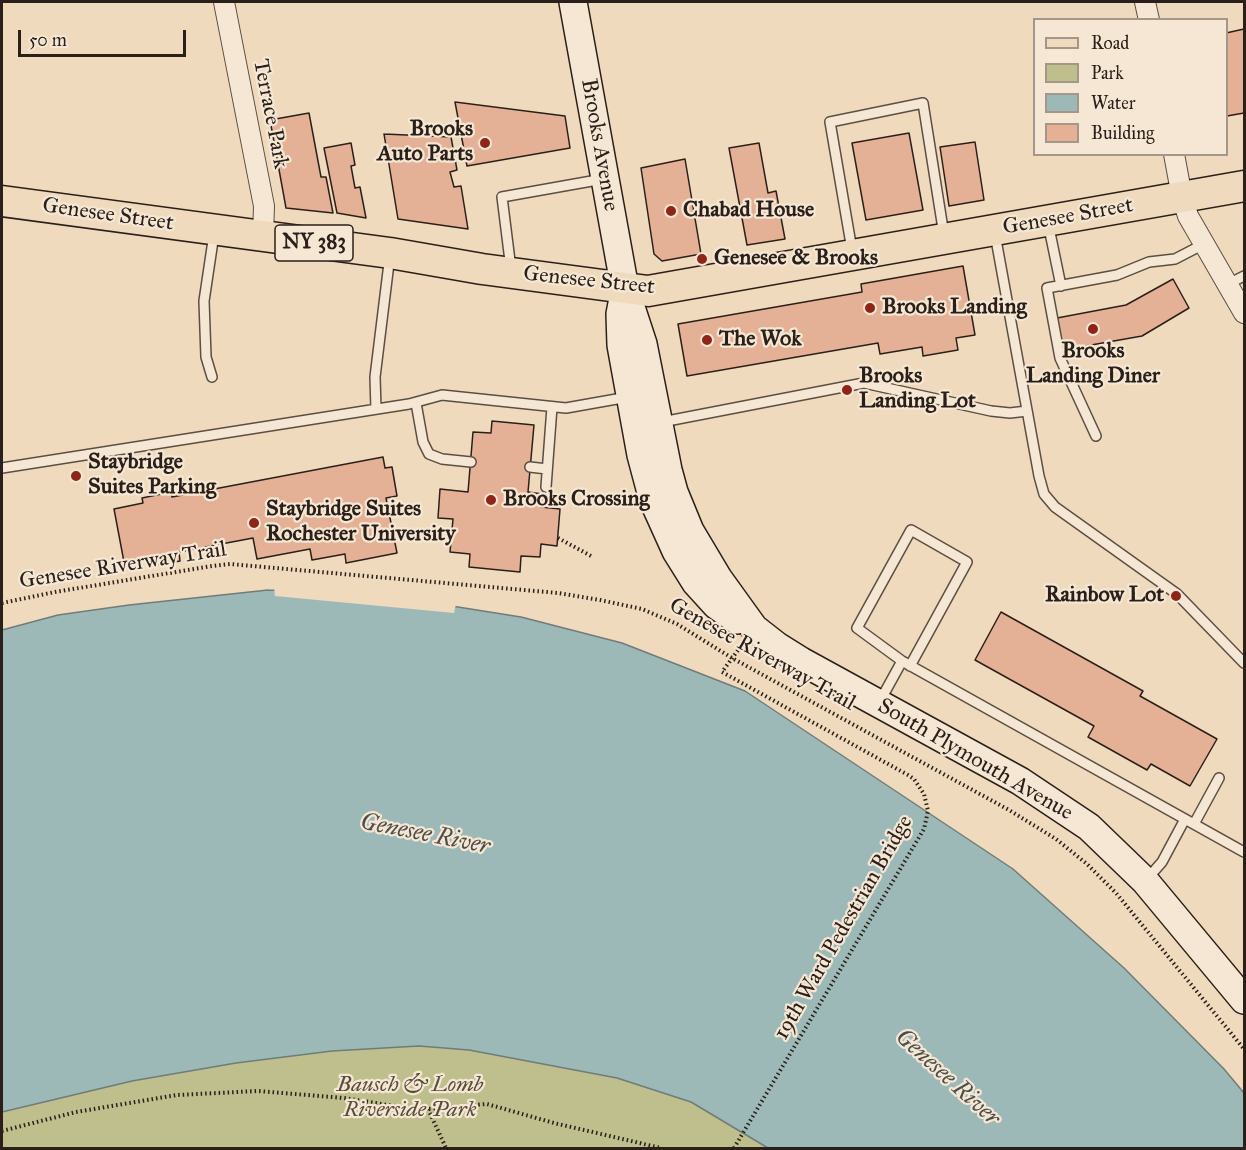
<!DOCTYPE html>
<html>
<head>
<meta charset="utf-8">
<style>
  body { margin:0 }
  #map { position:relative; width:1246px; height:1150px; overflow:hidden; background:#efdabd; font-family:"IM FELL Great Primer",serif }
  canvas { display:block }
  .frame { position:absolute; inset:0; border:3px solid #2b2019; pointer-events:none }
  .legend { position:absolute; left:1033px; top:18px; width:195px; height:138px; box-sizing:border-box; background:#f5e7d4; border:2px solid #a49789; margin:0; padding:8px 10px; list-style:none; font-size:18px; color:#2b2019 }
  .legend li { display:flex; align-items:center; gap:12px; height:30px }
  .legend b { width:30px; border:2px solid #a49789 }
  .scale { position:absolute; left:18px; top:30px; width:168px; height:27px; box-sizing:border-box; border:3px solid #2b2019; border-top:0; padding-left:8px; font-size:18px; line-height:21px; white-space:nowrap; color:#2b2019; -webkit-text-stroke:4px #f5e7d4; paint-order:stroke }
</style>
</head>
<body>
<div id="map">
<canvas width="1246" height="1150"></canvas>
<div class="frame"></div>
<ul class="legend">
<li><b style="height:8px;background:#efdabd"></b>Road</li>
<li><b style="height:16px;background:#bfbe8d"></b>Park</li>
<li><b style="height:16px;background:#9cb9b8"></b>Water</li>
<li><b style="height:16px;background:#e5b196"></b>Building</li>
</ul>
<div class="scale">50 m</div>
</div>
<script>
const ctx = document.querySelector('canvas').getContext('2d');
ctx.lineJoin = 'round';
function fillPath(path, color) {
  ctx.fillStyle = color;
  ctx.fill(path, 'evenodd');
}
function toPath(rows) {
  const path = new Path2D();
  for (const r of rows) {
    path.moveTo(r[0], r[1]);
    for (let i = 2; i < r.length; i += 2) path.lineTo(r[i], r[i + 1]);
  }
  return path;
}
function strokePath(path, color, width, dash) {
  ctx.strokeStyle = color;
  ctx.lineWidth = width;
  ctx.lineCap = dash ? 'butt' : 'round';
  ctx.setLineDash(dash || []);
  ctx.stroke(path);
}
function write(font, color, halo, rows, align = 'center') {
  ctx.font = font + ' "IM FELL Great Primer",serif';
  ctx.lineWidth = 4.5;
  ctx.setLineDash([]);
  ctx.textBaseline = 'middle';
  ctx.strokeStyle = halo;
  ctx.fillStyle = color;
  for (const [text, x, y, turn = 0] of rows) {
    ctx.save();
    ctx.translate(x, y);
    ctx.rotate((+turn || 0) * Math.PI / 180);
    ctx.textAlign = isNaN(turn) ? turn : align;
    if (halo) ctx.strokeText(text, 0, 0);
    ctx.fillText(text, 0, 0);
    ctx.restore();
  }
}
fillPath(toPath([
  [419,1046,469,1050,617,1078,691,1102,768,1148,2,1148,2,1112,132,1081,236,1063,332,1051]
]), '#bfbe8d');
const water = toPath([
  [268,590,313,591,420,601,521,617,622,643,745,691,1013,869,1124,968,1224,1069,1244,1093,1244,1148,768,1148,691,1102,617,1078,469,1050,419,1046,332,1051,236,1063,132,1081,2,1112,2,630,58,615,129,605,268,590]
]);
fillPath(water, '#9cb9b8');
strokePath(water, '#6f7c78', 1.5);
fillPath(toPath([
  [274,587,362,592,421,598,456,604,454,613,275,596]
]), '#efdabd');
const building = toPath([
  [1244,29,1244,113,1227,116,1226,33,1244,29],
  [455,102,565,116,570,148,467,166,455,102],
  [309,113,321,177,326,177,333,213,286,208,270,120,309,113],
  [909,133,923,210,866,220,852,143,909,133],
  [384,134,451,137,457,170,450,172,454,187,461,186,468,229,398,219,384,134],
  [975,142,984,200,949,206,940,147,975,142],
  [351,143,355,165,351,166,355,188,360,187,366,218,337,213,324,148,351,143],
  [759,143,768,193,776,191,785,239,747,245,729,148,759,143],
  [685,159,701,254,662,261,654,254,641,168,685,159],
  [963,266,975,335,956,338,958,350,923,356,922,347,880,354,878,343,687,376,678,324,862,292,861,284,963,266],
  [1173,279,1189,308,1142,336,1063,350,1057,318,1126,305,1173,279],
  [492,421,534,425,528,492,542,494,541,507,560,509,557,546,541,544,540,557,521,556,520,572,469,567,470,554,450,552,453,519,438,518,440,489,468,492,473,432,491,433,492,421],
  [383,457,385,468,392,467,397,496,386,498,397,553,346,563,345,554,312,560,310,549,257,559,253,538,179,552,180,561,157,565,155,556,124,562,114,509,143,503,142,498,171,492,172,497,383,457],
  [1001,612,1143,691,1140,696,1217,739,1190,786,1151,764,1147,770,1088,737,1094,726,975,660,1001,612]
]);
fillPath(building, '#e5b196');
strokePath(building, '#2b2019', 1.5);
const service = toPath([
  [1048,223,1061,286],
  [995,234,1039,476,1044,494,1055,507,1177,594,1244,663],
  [852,250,830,122,923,103,944,235],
  [511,269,502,197,603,179],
  [1228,284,1244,276],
  [212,377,206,357,204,301,214,234],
  [416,403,423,442,429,454,442,459,471,462],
  [376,409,375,377,390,255],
  [662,422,864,383,991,411,1010,413,1027,411],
  [1096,436,1060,358,1047,288,1117,275,1149,262,1175,259,1204,244],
  [530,467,547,469],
  [2,468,409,404,442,395,566,408,628,397],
  [546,487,552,407],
  [910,666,967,562,911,530,857,628,902,661,1244,852],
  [880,701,902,661],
  [1194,824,1219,778],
  [1147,879,1162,862,1185,819]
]);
const minor = toPath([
  [224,2,264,206,263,236],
  [1145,2,1149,20],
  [1174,154,1182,197,1188,216,1244,313]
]);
const secondary = toPath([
  [573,2,625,289,643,344,668,470,674,492,690,531,718,578,754,628,777,646,801,661,1020,781,1089,827,1145,881,1244,1000],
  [624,293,620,314,621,345,641,455,653,500,676,551,696,583,716,605,737,620]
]);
const primary = toPath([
  [2,201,390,253,482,269,648,291,1244,186]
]);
strokePath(service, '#5c4e42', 12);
strokePath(minor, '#5c4e42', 22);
strokePath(secondary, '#2b2019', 30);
strokePath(primary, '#2b2019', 33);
strokePath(toPath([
  [558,538,593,557],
  [2,603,55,592,212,566,230,564,558,593,600,600,642,609,677,624,732,658,1009,810,1056,839,1087,864,1116,893,1244,1049],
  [428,1109,446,1148],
  [2,1131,76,1112,177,1095,258,1091,344,1098,407,1108,428,1109,487,1104,554,1123,661,1148],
  [734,1148,924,829,928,811,924,794,914,779,908,775,722,672,741,646]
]), '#2b2019', 4, [1.5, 3]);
strokePath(service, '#f5e7d4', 9);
strokePath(minor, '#f5e7d4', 20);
strokePath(secondary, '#f5e7d4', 27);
strokePath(primary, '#efdabd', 30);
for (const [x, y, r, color] of [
  [485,143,6,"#8f2418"],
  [671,211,6,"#8f2418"],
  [702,259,6,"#8f2418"],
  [870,308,6,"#8f2418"],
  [1093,329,6,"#8f2418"],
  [707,340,6,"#8f2418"],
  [847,390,6,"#8f2418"],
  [76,476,6,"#8f2418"],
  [491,500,6,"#8f2418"],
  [254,523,6,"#8f2418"],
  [1176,596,6,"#8f2418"]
]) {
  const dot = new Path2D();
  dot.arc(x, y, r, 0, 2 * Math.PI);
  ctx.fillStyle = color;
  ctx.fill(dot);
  strokePath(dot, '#f5e7d4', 2);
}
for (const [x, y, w] of [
  [314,243,78]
]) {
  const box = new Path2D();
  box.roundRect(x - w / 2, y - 18, w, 36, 4.5);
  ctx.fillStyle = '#f5e7d4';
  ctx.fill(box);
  strokePath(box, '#2b2019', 1.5);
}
write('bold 21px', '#2b2019', null, [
  ["NY 383",314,243]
]);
write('22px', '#2b2019', '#f5e7d4', [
  ["Terrace Park",270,114,79],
  ["Brooks Avenue",599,145,80],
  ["Genesee Street",108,215,8],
  ["Genesee Street",1068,217,-10],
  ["Genesee Street",589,281,6],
  ["Genesee Riverway Trail",123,566,-9],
  ["Genesee Riverway Trail",762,655,29],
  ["South Plymouth Avenue",975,760,30],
  ["19th Ward Pedestrian Bridge",844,928,-60]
]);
write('bold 22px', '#2b2019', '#f5e7d4', [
  ["Brooks",473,130,"right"],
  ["Auto Parts",473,155,"right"],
  ["Chabad House",683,211],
  ["Genesee & Brooks",714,259],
  ["Brooks Landing",882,308],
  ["The Wok",719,340],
  ["Brooks",1093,352,"center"],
  ["Landing Diner",1093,377,"center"],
  ["Brooks",859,377],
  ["Landing Lot",859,402],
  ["Staybridge",88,463],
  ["Suites Parking",88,488],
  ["Brooks Crossing",503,500],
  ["Staybridge Suites",266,510],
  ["Rochester University",266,535],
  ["Rainbow Lot",1164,596,"right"]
], 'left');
write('italic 22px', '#574f3c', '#f5e7d4', [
  ["Bausch & Lomb",410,1086],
  ["Riverside Park",410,1111]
]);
write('italic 24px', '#4d4e49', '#f5e7d4', [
  ["Genesee River",425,835,11],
  ["Genesee River",947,1078,42]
]);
</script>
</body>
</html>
